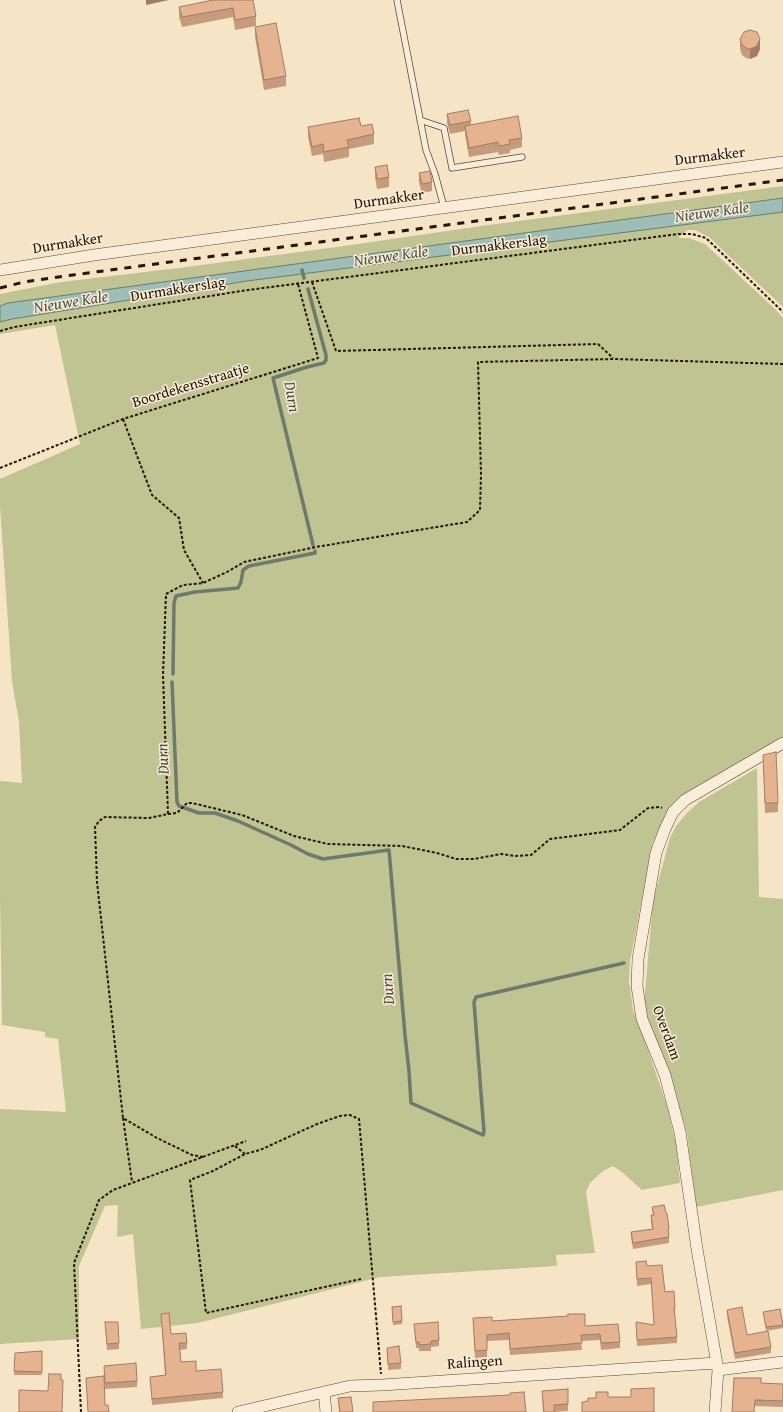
<!DOCTYPE html>
<html>
<head>
<meta charset="utf-8">
<style>
  body { margin:0 }
  canvas { display:block; background:#f6e4c6 }
</style>
</head>
<body>
<canvas width="783" height="1412"></canvas>
<script>
const ctx = document.querySelector('canvas').getContext('2d');
ctx.lineJoin = 'round';
function fillPath(path, color) {
  ctx.fillStyle = color;
  ctx.fill(path, 'evenodd');
}
function toPath(rows) {
  const path = new Path2D();
  for (const r of rows) {
    path.moveTo(r[0], r[1]);
    for (let i = 2; i < r.length; i += 2) path.lineTo(r[i], r[i + 1]);
  }
  return path;
}
function strokePath(path, color, width, dash) {
  ctx.strokeStyle = color;
  ctx.lineWidth = width;
  ctx.lineCap = dash ? 'butt' : 'round';
  ctx.setLineDash(dash || []);
  ctx.stroke(path);
}
function write(font, color, halo, rows, align = 'center') {
  ctx.font = font + ' "Gentium Book Plus",serif';
  ctx.lineWidth = 3;
  ctx.setLineDash([]);
  ctx.textBaseline = 'middle';
  ctx.strokeStyle = halo;
  ctx.fillStyle = color;
  for (const [text, x, y, turn = 0] of rows) {
    ctx.save();
    ctx.translate(x, y);
    ctx.rotate((+turn || 0) * Math.PI / 180);
    ctx.textAlign = isNaN(turn) ? turn : align;
    if (halo) ctx.strokeText(text, 0, 0);
    ctx.fillText(text, 0, 0);
    ctx.restore();
  }
}
fillPath(toPath([
  [783,186,783,198,40,299,8,303,0,306,0,294,61,282,179,268,344,246,481,226],
  [783,212,783,307,709,237,695,230,688,230,678,238,689,238,705,244,775,309,783,318,783,737,721,773,673,812,653,842,630,961,629,983,630,987,633,1010,649,1053,667,1106,676,1144,680,1183,642,1190,623,1173,613,1166,603,1171,590,1183,586,1192,595,1253,556,1255,557,1266,380,1277,198,1323,141,1329,133,1234,117,1237,118,1205,105,1206,79,1266,79,1339,0,1344,0,1109,66,1112,58,1039,45,1037,45,1032,2,1025,0,896,0,781,22,783,19,722,12,681,0,506,0,479,80,444,55,325,0,334,0,322,12,319,247,281],
  [757,768,759,897,783,899,783,1190,696,1207,687,1133,669,1073,652,1030,645,1007,645,993,652,913,654,897,670,838,676,826,686,814,699,802]
]), '#c0c392');
const water = toPath([
  [783,198,783,212,247,281,12,319,0,322,0,306,8,303,783,198]
]);
fillPath(water, '#9dbeb7');
strokePath(water, '#6d7a6e', 1);
strokePath(toPath([
  [302,270,304,278],
  [308,289,326,355,326,360,324,363,307,367,273,378,313,545],
  [173,674,174,603,176,596,195,592,238,588,241,582,243,570,249,566,315,553,315,551],
  [172,682,177,802,179,806,199,813,215,813,238,821,291,845,308,854,323,859,389,850,405,1035,409,1071,411,1103,483,1135,484,1132,474,1002,476,997,624,963]
]), '#6d7a6e', 3.5);
const service = toPath([
  [397,0,426,150,435,174,444,207],
  [420,120,444,128,452,168,522,157]
]);
const minor = toPath([
  [0,270,94,255,783,162],
  [718,1370,783,1362],
  [324,1392,326,1412],
  [238,1412,350,1386,382,1385,716,1363],
  [715,1412,718,1370,697,1249,680,1132,665,1075,642,1019,637,986,638,959,656,853,665,829,673,812,685,800,783,743]
]);
strokePath(service, '#5a4932', 7);
strokePath(minor, '#5a4932', 12);
strokePath(toPath([
  [312,282,336,351,598,344,613,358],
  [0,331,14,327,248,290,678,234,692,234,706,238,783,312],
  [123,419,152,495,179,518,184,550,203,583],
  [0,468,123,419,318,358,298,284],
  [168,814,177,813,187,803,192,803,242,815,294,836,328,844,402,846,437,853,456,859,474,859,501,854,515,856,531,855,550,839,620,830,648,808,660,807,662,808],
  [123,1118,132,1182],
  [235,1146,245,1154],
  [203,1157,192,1155,157,1138,123,1118,97,882,95,827,99,821,105,817,149,818,168,814,163,675,166,594,183,585,203,583,227,572,244,562,316,547,467,522,480,510,481,474,478,362,614,359,783,364],
  [361,1279,206,1313,190,1180,213,1171,245,1154,260,1150,317,1124,340,1116,350,1115,359,1119,381,1374],
  [81,1412,74,1263,99,1200,113,1190,246,1141]
]), '#261500', 2, [3, 2]);
strokePath(service, '#f9edda', 5.5);
strokePath(minor, '#f9edda', 11);
strokePath(toPath([
  [0,288,24,282,73,275,783,180]
]), '#261500', 3, [7, 7]);
fillPath(toPath([
  [213,0,256,16,256,26,235,30,233,17,182,27,179,17,179,7],
  [255,27,286,76,286,86,264,90,255,37],
  [740,39,760,49,757,56,750,59,746,58,742,55,740,49],
  [447,114,471,121,471,125,522,138,522,147,510,150,510,153,499,155,498,152,469,157,465,135,465,131,450,134,447,123],
  [361,126,374,134,374,144,349,149,349,157,324,162,323,154,312,156,308,137,308,127],
  [375,167,389,177,389,187,377,189,375,177],
  [419,173,432,182,432,191,422,193,419,183],
  [763,755,778,803,778,812,765,813],
  [652,1207,666,1213,669,1228,669,1243,633,1249,631,1238,631,1232,652,1229,651,1221,651,1215,653,1215],
  [636,1262,647,1266,665,1292,675,1308,675,1314,674,1314,677,1337,677,1343,637,1346,636,1322,654,1325,651,1284,637,1286],
  [401,1306,402,1324,393,1325,392,1310],
  [727,1310,747,1335,771,1347,771,1353,735,1359,727,1316],
  [763,1312,783,1323,783,1328,766,1331],
  [161,1314,171,1334,187,1343,187,1349,180,1350,181,1362,196,1371,223,1392,223,1398,152,1405,150,1377,165,1375],
  [568,1316,585,1326,620,1342,620,1348,601,1350,600,1340,581,1341,582,1350,510,1355,509,1340,487,1341,487,1357,475,1358,473,1318,492,1321],
  [105,1322,119,1343,119,1349,107,1350],
  [414,1324,439,1340,439,1346,431,1347,431,1351,419,1351,419,1348,416,1348],
  [387,1348,401,1363,401,1369,388,1370],
  [42,1351,42,1375,14,1375,15,1353],
  [104,1366,137,1381,137,1387,105,1389],
  [761,1383,783,1384,783,1407,755,1406,732,1412],
  [568,1389,568,1411,554,1412,543,1412,542,1391],
  [338,1398,353,1412,339,1412]
]), '#c69a7c');
fillPath(toPath([
  [146,0,169,0,146,5],
  [760,39,760,49,757,56,750,59,750,49]
]), '#a17d65');
const building = toPath([
  [213,0,253,0,256,16,235,20,233,8,182,17,179,7,213,0],
  [276,23,286,76,264,80,255,27,276,23],
  [750,30,757,32,760,39,757,46,750,49,746,48,742,45,740,39,744,32,750,30],
  [468,110,471,121,450,125,447,114,468,110],
  [518,116,522,138,509,140,510,144,499,146,498,142,469,148,465,126,518,116],
  [359,118,361,126,372,124,374,134,347,140,349,147,324,152,323,144,312,147,308,127,359,118],
  [387,165,389,177,377,179,375,167,387,165],
  [430,171,432,182,422,184,419,173,430,171],
  [776,752,778,803,765,803,763,755,776,752],
  [664,1205,666,1213,667,1213,669,1228,668,1229,669,1237,633,1243,631,1232,653,1229,651,1215,654,1215,652,1207,664,1205],
  [646,1261,647,1266,662,1265,665,1292,674,1291,675,1308,674,1308,677,1337,637,1340,636,1322,654,1325,651,1278,637,1279,636,1262,646,1261],
  [401,1306,402,1321,393,1322,392,1307,401,1306],
  [742,1307,747,1335,768,1331,771,1347,735,1353,727,1310,742,1307],
  [780,1309,783,1325,766,1327,763,1312,780,1309],
  [169,1313,171,1334,186,1333,187,1343,179,1343,181,1362,196,1361,196,1371,221,1369,223,1392,152,1399,150,1377,166,1375,161,1314,169,1313],
  [568,1314,585,1314,585,1326,618,1324,620,1342,601,1343,600,1334,581,1335,582,1343,510,1349,509,1333,487,1335,487,1350,475,1351,473,1318,492,1317,492,1321,568,1316,568,1314],
  [105,1322,118,1322,119,1343,107,1344,105,1322],
  [438,1322,439,1340,431,1341,431,1344,419,1345,419,1342,416,1342,414,1324,438,1322],
  [399,1346,401,1363,388,1364,387,1348,399,1346],
  [42,1351,42,1372,14,1371,15,1353,42,1351],
  [136,1363,137,1381,105,1383,104,1366,136,1363],
  [49,1374,61,1374,61,1380,63,1380,62,1412,19,1412,19,1390,48,1391,49,1374],
  [104,1376,105,1405,108,1405,109,1412,88,1412,86,1378,104,1376],
  [734,1378,761,1378,761,1383,783,1384,783,1401,755,1400,754,1412,732,1412,734,1378],
  [654,1388,654,1412,582,1412,582,1402,588,1401,588,1398,596,1398,596,1392,608,1392,608,1397,631,1397,631,1389,654,1388],
  [568,1389,568,1404,554,1405,554,1412,544,1412,542,1391,568,1389],
  [524,1392,526,1412,373,1412,373,1402,510,1395,510,1393,524,1392],
  [351,1397,353,1412,340,1412,338,1398,351,1397]
]);
fillPath(building, '#e6b390');
strokePath(building, '#a17d65', 1);
write('15px', '#261500', '#f9edda', [
  ["Durmakker",710,157,-7],
  ["Durmakker",389,200,-8],
  ["Durmakker",68,244,-9],
  ["Durmakkerslag",499,246,-7],
  ["Durmakkerslag",178,290,-9],
  ["Boordekensstraatje",191,386,-17],
  ["Overdam",666,1033,70],
  ["Ralingen",475,1363,-4]
]);
write('italic 16px', '#505040', '#f9edda', [
  ["Nieuwe Kale",712,213,-8],
  ["Nieuwe Kale",391,257,-8],
  ["Nieuwe Kale",71,303,-9],
  ["Durn",291,397,80],
  ["Durn",164,759,-93],
  ["Durn",389,989,-95]
]);
</script>
</body>
</html>
